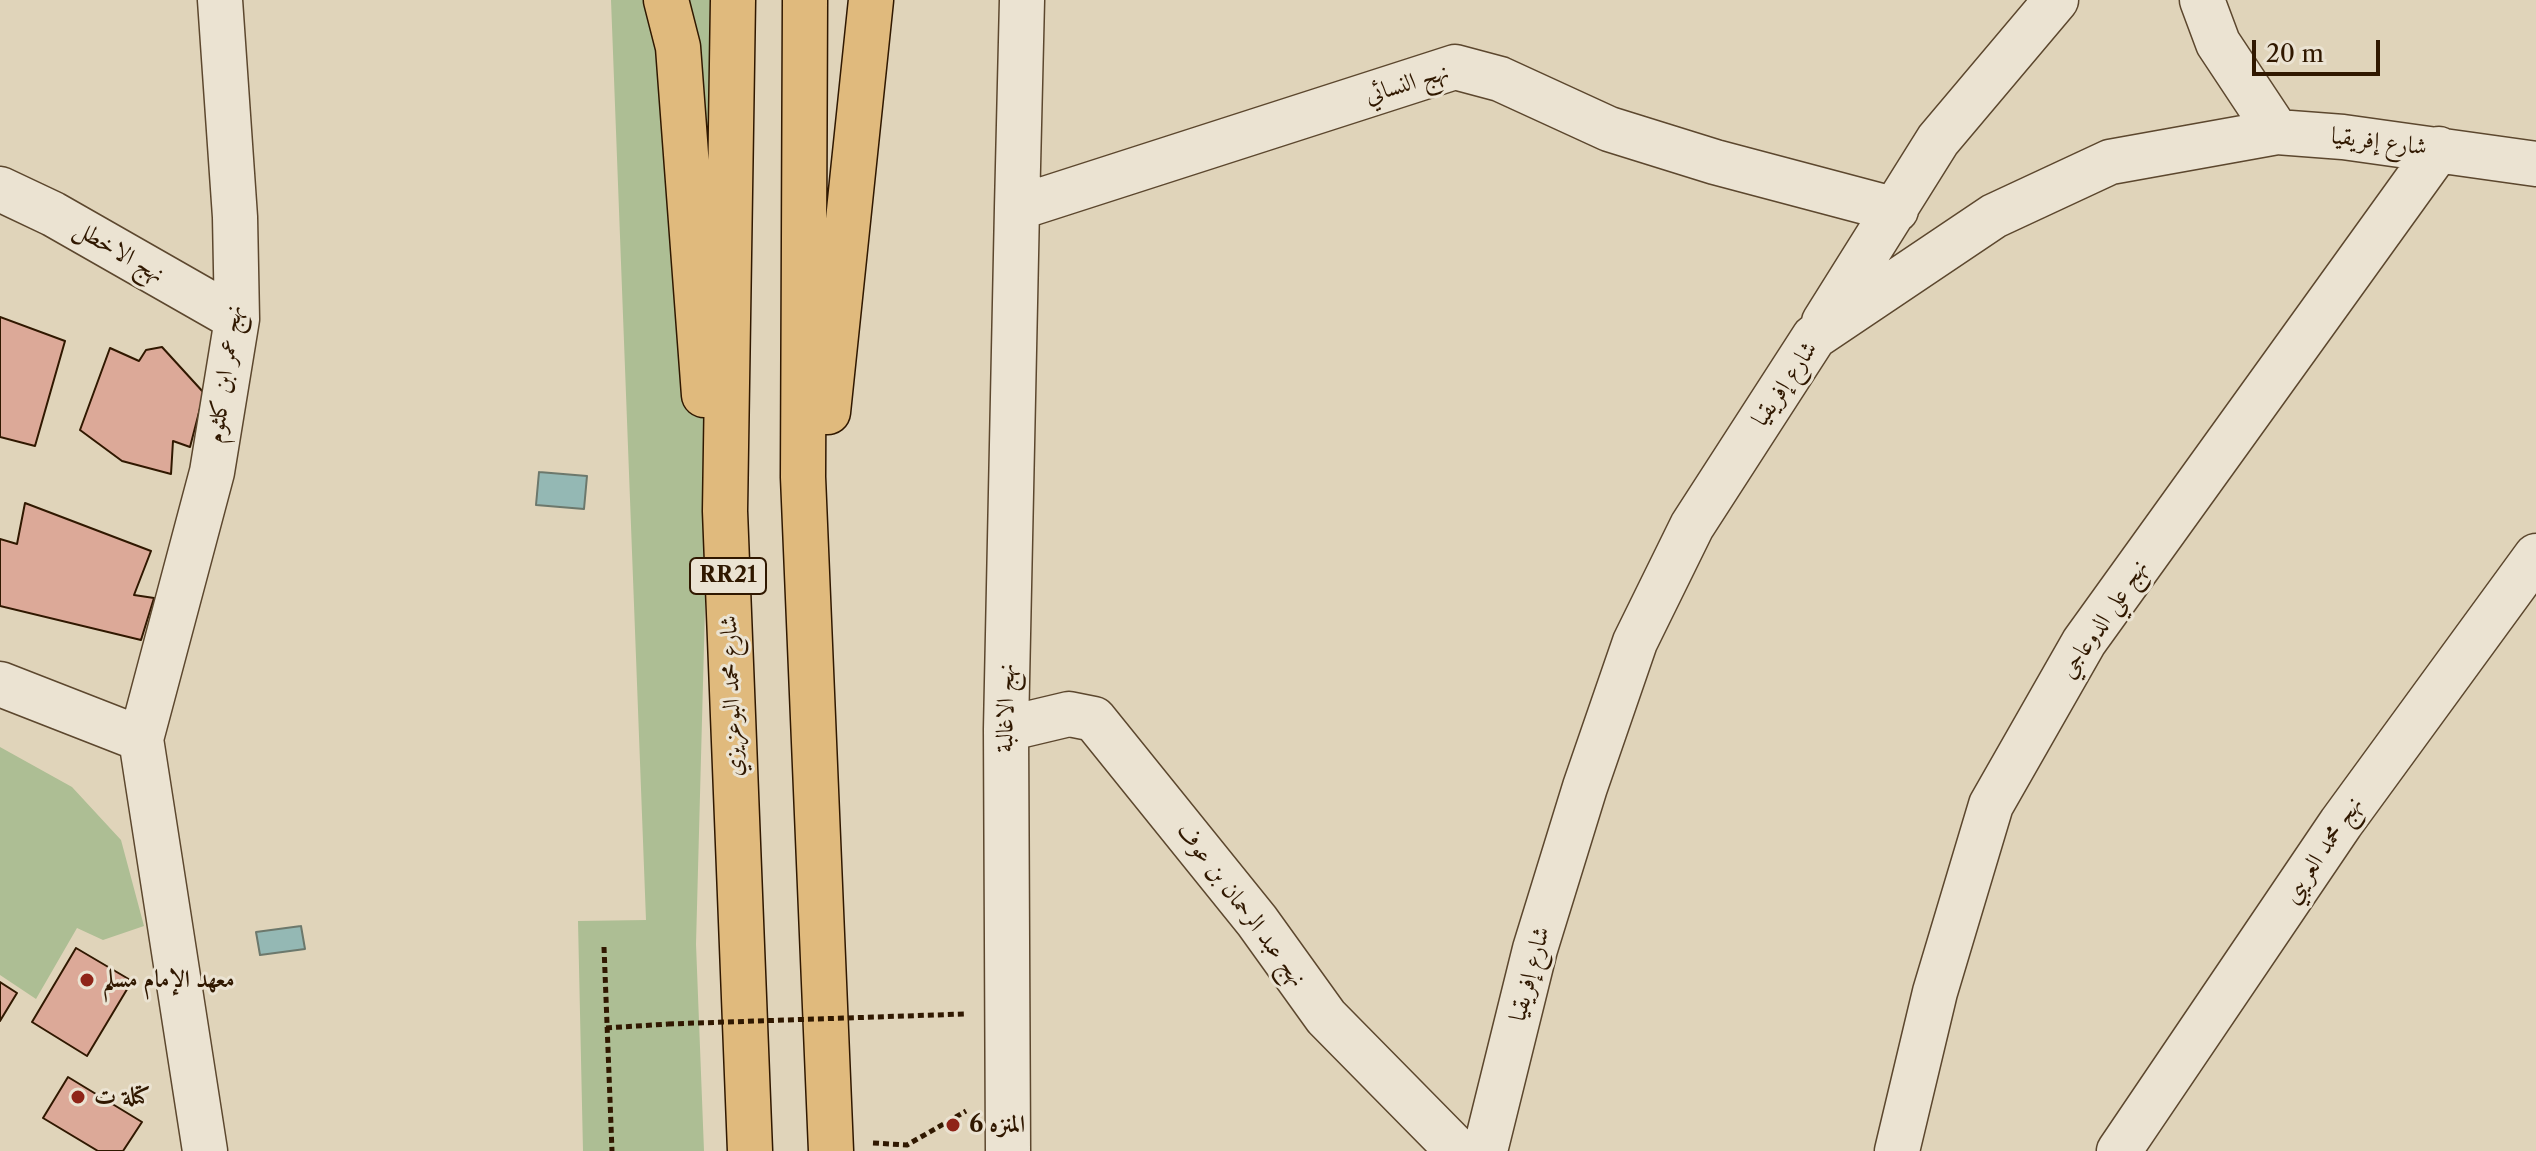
<!DOCTYPE html>
<html>
<head>
<meta charset="utf-8">
<style>
  body { margin:0 }
  #map { position:relative; width:2536px; height:1151px; overflow:hidden; background:#e0d4ba; font-family:"Libre Caslon Text",serif }
  canvas { display:block }
  .scale { position:absolute; left:2252px; top:40px; width:128px; height:36px; box-sizing:border-box; border:4px solid #301800; border-top:0; padding-left:10px; font-size:24px; line-height:28px; white-space:nowrap; color:#301800; -webkit-text-stroke:6px #ebe3d2; paint-order:stroke }
</style>
</head>
<body>
<div id="map">
<canvas width="2536" height="1151"></canvas>
<div class="scale">20 m</div>
</div>
<script>
const ctx = document.querySelector('canvas').getContext('2d');
ctx.lineJoin = 'round';
function fillPath(path, color) {
  ctx.fillStyle = color;
  ctx.fill(path, 'evenodd');
}
function toPath(rows) {
  const path = new Path2D();
  for (const r of rows) {
    path.moveTo(r[0], r[1]);
    for (let i = 2; i < r.length; i += 2) path.lineTo(r[i], r[i + 1]);
  }
  return path;
}
function strokePath(path, color, width, dash) {
  ctx.strokeStyle = color;
  ctx.lineWidth = width;
  ctx.lineCap = dash ? 'butt' : 'round';
  ctx.setLineDash(dash || []);
  ctx.stroke(path);
}
function write(font, color, halo, rows, align = 'center') {
  ctx.font = font + ' "Libre Caslon Text",Amiri,serif';
  ctx.lineWidth = 6;
  ctx.setLineDash([]);
  ctx.textBaseline = 'middle';
  ctx.strokeStyle = halo;
  ctx.fillStyle = color;
  for (const [text, x, y, turn = 0] of rows) {
    ctx.save();
    ctx.translate(x, y);
    ctx.rotate((+turn || 0) * Math.PI / 180);
    ctx.textAlign = isNaN(turn) ? turn : align;
    if (halo) ctx.strokeText(text, 0, 0);
    ctx.fillText(text, 0, 0);
    ctx.restore();
  }
}
fillPath(toPath([
  [611,0,717,0,720,48,696,944,704,1151,583,1151,578,921,646,920],
  [0,747,72,787,121,840,144,926,103,940,77,928,36,999,0,975]
]), '#adbe94');
const water = toPath([
  [539,472,587,476,584,509,536,505,539,472],
  [301,926,305,949,260,955,256,932,301,926]
]);
fillPath(water, '#94b8b4');
strokePath(water, '#6c786c', 2);
const building = toPath([
  [0,317,65,341,35,446,0,437,0,317],
  [162,347,204,393,190,447,173,441,171,474,122,461,80,430,110,348,139,361,146,350,162,347],
  [25,503,151,551,134,595,154,598,141,640,0,606,0,539,17,544,25,503],
  [76,948,132,981,87,1056,32,1022,76,948],
  [0,982,17,993,0,1021,0,982],
  [68,1077,142,1122,123,1151,98,1151,43,1118,68,1077]
]);
fillPath(building, '#dca998');
strokePath(building, '#301800', 2);
const minor = toPath([
  [2202,0,2218,43,2277,132],
  [0,189,53,214,237,319],
  [1017,208,1022,0],
  [1824,322,1938,140,2056,0],
  [0,684,141,739],
  [1006,729,1069,714,1094,719,1257,921,1326,1017,1458,1151],
  [205,1151,141,739,212,472,237,319,235,217,220,0],
  [1008,1151,1006,729,1017,208,1455,67,1500,79,1609,129,1715,162,1896,210],
  [1485,1151,1535,949,1585,787,1635,642,1692,526,1814,337,1994,216,2110,162,2277,132,2343,137,2536,164],
  [1897,1151,1935,992,1991,805,2084,642,2439,149],
  [2119,1151,2341,823,2536,556]
]);
const highway = toPath([
  [666,0,678,47,704,395],
  [733,0,725,511,750,1151],
  [805,0,803,477,831,1151],
  [828,412,871,0]
]);
strokePath(minor, '#5c472e', 47);
strokePath(highway, '#301800', 47);
strokePath(toPath([
  [604,947,612,1151],
  [606,1028,668,1024],
  [873,1143,907,1145,966,1111]
]), '#301800', 5, [6, 4]);
strokePath(minor, '#ebe3d2', 44);
strokePath(highway, '#e0ba7d', 44);
strokePath(toPath([
  [668,1024,964,1014]
]), '#301800', 5, [6, 4]);
for (const [x, y, r, color] of [
  [87,980,8,"#8f2418"],
  [78,1097,8,"#8f2418"],
  [953,1125,8,"#8f2418"]
]) {
  const dot = new Path2D();
  dot.arc(x, y, r, 0, 2 * Math.PI);
  ctx.fillStyle = color;
  ctx.fill(dot);
  strokePath(dot, '#ebe3d2', 3);
}
for (const [x, y, w] of [
  [728,576,76]
]) {
  const box = new Path2D();
  box.roundRect(x - w / 2, y - 18, w, 36, 6);
  ctx.fillStyle = '#ebe3d2';
  ctx.fill(box);
  strokePath(box, '#301800', 2);
}
write('bold 22px', '#301800', null, [
  ["RR21",728,576]
]);
write('24px', '#301800', '#ebe3d2', [
  ["نهج النسائي",1407,84,-17],
  ["شارع إفريقيا",2379,142,7],
  ["نهج الاخطل",119,252,30],
  ["نهج عمر ابن كلثوم",225,374,-82],
  ["شارع إفريقيا",1785,384,-56],
  ["نهج علي الدوعاجي",2104,619,-56],
  ["شارع محمد البوعزيزي",732,696,-92],
  ["نهج الاغالبة",1006,708,-89],
  ["نهج محمد العريبي",2323,850,-56],
  ["نهج عبد الرحمان بن عوف",1241,905,53],
  ["شارع إفريقيا",1530,974,-75]
]);
write('bold 24px', '#301800', '#ebe3d2', [
  ["معهد الإمام مسلم",103,980],
  ["كتلة ت",94,1097],
  ["المنزه 6",969,1125]
], 'left');
</script>
</body>
</html>
